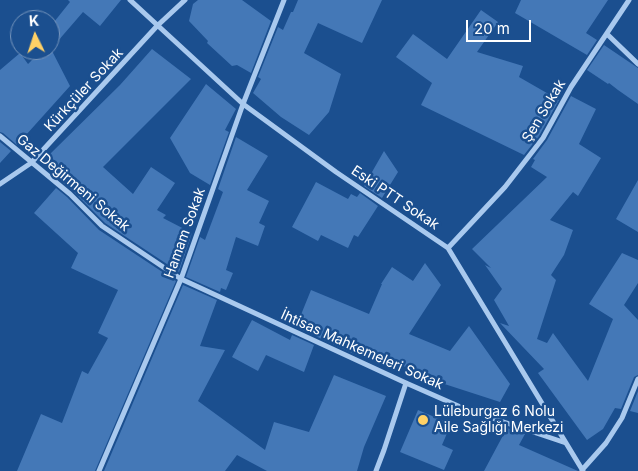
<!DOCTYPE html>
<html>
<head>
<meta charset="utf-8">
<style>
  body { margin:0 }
  #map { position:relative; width:638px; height:471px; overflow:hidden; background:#1b4f8f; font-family:Inter,sans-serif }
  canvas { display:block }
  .north { position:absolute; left:10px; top:10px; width:50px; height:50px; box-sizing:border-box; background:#1b4f8f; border:1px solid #7695bc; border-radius:50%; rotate:356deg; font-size:14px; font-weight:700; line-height:20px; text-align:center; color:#fff }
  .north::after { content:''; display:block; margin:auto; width:18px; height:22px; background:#ffd166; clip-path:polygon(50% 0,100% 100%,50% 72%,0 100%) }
  .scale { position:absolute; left:466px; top:20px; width:65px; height:22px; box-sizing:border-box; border:2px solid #fff; border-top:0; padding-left:6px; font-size:15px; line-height:18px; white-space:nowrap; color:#fff; -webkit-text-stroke:4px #1b4f8f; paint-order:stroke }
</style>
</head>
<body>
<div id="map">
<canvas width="638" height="471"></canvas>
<div class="north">K</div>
<div class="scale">20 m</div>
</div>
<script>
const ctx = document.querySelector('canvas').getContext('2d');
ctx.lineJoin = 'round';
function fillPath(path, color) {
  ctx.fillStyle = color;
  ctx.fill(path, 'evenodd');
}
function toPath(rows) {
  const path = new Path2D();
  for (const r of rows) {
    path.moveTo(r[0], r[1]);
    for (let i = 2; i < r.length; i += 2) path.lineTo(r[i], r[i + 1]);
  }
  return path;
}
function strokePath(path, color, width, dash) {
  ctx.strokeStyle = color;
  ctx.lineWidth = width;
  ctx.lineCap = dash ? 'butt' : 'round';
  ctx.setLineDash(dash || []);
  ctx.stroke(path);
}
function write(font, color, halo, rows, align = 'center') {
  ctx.font = font + ' Inter,sans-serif';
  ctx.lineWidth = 5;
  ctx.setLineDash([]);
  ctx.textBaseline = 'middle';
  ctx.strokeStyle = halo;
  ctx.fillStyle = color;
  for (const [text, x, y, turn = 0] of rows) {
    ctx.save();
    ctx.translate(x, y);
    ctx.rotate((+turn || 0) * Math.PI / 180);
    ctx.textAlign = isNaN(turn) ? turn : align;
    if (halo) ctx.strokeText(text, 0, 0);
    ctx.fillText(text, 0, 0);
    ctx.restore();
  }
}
fillPath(toPath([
  [68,0,121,0,100,26,83,12,51,49,70,86,17,145,3,133,0,132,0,70,20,53,28,64,42,50,50,50,50,27,70,2],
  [198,0,242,0,271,21,251,73,237,65,232,66,207,43,208,41,189,21,193,4],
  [298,0,382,0,362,43,318,23,304,53,341,74,329,112,309,135,281,117,253,93,261,79,258,77,278,27,283,30,291,12,293,12],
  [521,0,608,0,586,33,597,40,587,55,515,13],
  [481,10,498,22,477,52,523,66,519,77,559,100,539,136,524,155,421,105,432,83,396,57,413,34,447,59],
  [604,45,638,68,638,104,618,90,609,83,608,84,587,70],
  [152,49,191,79,103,167,133,194,151,167,175,183,157,210,166,215,163,218,192,233,179,272,105,223,73,191,62,182,68,175,49,155,120,85],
  [206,84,236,109,225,130,229,132,210,185,190,173,170,138],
  [571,96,596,109,579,144,601,158,578,196,573,192,550,220,573,230,564,255,551,275,556,280,537,339,547,343,553,333,588,381,613,319,589,304,622,253,638,260,638,283,624,305,638,320,638,375,634,377,621,409,615,408,603,429,587,440,538,373,544,369,500,323,509,326,494,300,502,289,485,265,491,268,472,249,547,177,531,167,535,160,533,159,547,140],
  [236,137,268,156,247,190,269,201,259,223,265,226,258,246,236,237,226,270,233,273,226,290,221,288,220,292,186,277,200,237,205,240,223,192,218,189],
  [0,142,11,151,0,163],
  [384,151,398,172,382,198,364,186],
  [638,180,638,232,616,219],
  [316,182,348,199,351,194,357,197,360,193,378,206,358,237,354,235,348,248,321,235,318,241,292,227],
  [56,188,67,197,99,230,176,281,95,471,17,471,41,414,62,423,82,371,88,374,108,338,98,333,118,290,71,268,78,253,34,213],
  [425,263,441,285,409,334,450,351,469,326,510,384,500,402,429,379,430,377,379,356,378,357,374,355,372,360,352,353,296,327,311,290,369,314,382,284,381,284,392,267,413,281],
  [183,285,217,300,200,346,225,350,198,401,265,450,274,422,309,432,334,375,386,396,364,447,357,471,267,471,237,455,225,471,104,471],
  [252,320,290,340,292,335,314,345,304,372,266,355,258,371,232,357],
  [638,391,638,413,630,411],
  [418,410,451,424,442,445,453,450,444,470,400,452],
  [507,428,525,434,519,445,578,471,484,471]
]), '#4478b7');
strokePath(toPath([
  [130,0,243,104,336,172,448,248,583,471],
  [607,34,638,64],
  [0,136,70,194,102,226,181,279,406,383,465,409,566,443],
  [0,184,31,163,157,26,185,0],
  [448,248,505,187,543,138,571,87,629,0],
  [582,470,606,443,622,418,638,379],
  [99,471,181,279,243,104,284,0],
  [376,471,384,450,406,383]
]), '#a9c9ee', 5);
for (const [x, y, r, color] of [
  [423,420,6,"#ffd166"]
]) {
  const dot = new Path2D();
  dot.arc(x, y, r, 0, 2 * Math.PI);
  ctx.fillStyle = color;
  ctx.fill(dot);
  strokePath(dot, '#1b4f8f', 2);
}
write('14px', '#fff', '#1b4f8f', [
  ["Kürkçüler Sokak",84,90,-47],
  ["Şen Sokak",544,111,-59],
  ["Gaz Değirmeni Sokak",73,183,40],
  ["Eski PTT Sokak",395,198,34],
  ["Hamam Sokak",185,233,-70],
  ["İhtisas Mahkemeleri Sokak",362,350,24]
]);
write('14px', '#fff', '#1b4f8f', [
  ["Lüleburgaz 6 Nolu",434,412],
  ["Aile Sağlığı Merkezi",434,428]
], 'left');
</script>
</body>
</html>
